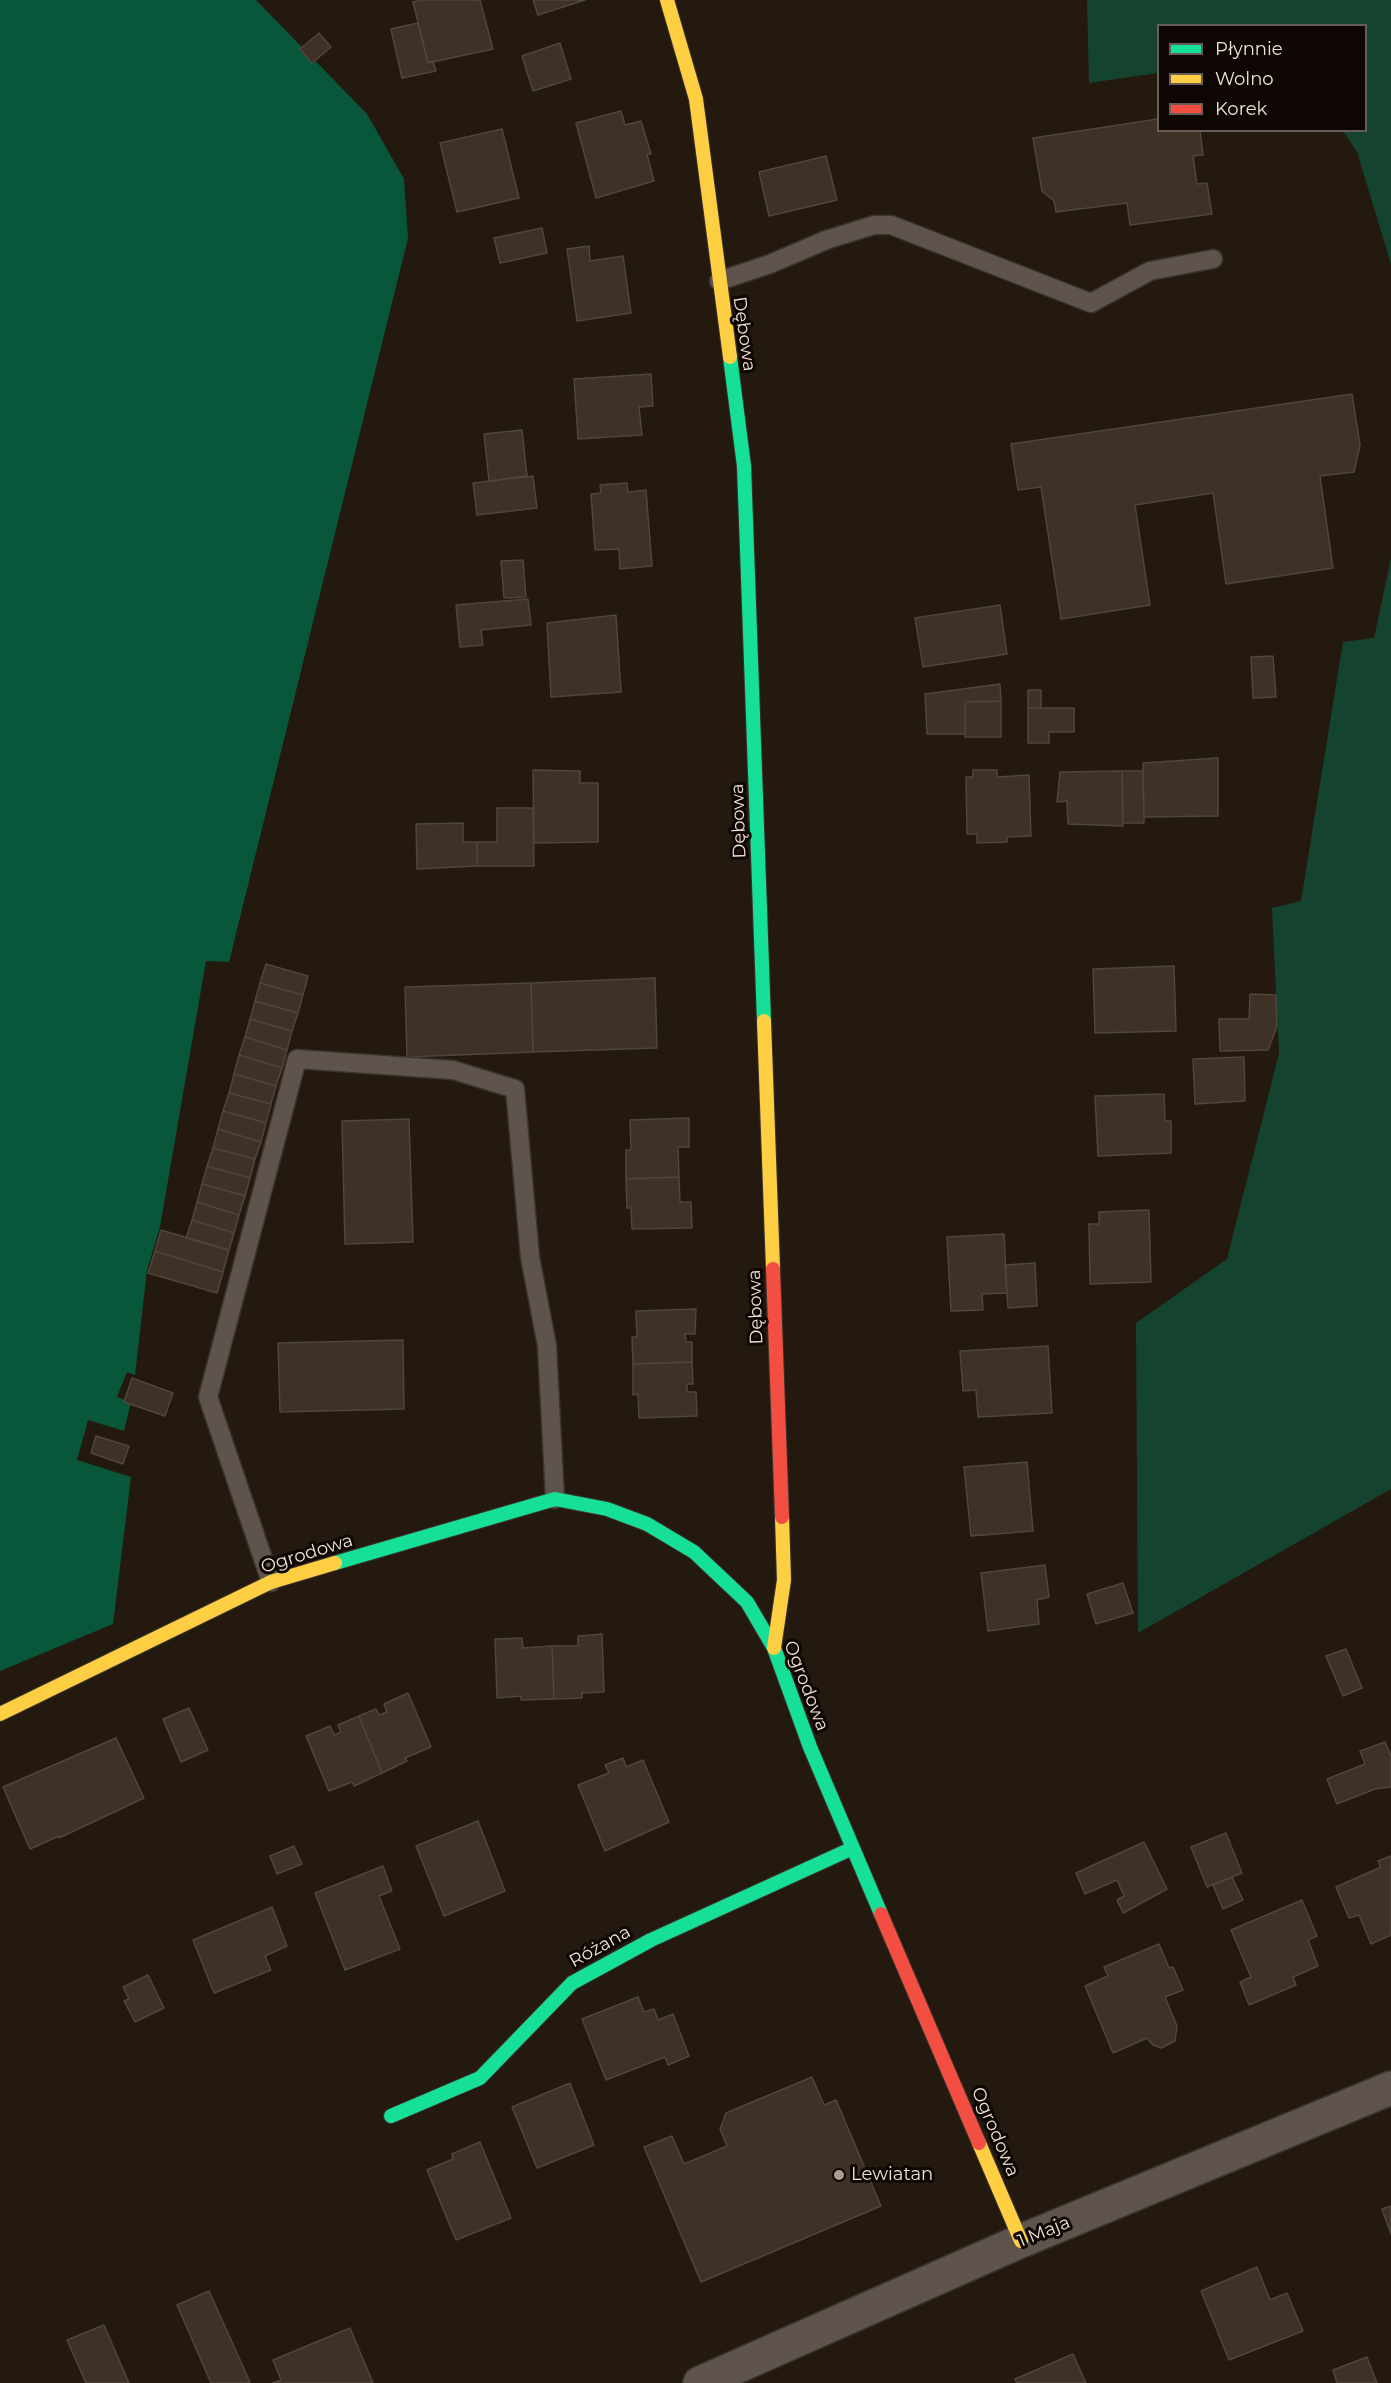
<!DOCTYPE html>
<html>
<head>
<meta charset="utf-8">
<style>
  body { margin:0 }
  #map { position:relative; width:1391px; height:2383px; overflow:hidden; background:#24190e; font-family:Montserrat,sans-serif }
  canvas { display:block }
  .legend { position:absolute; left:1157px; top:24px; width:210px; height:108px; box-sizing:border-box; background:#0e0602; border:2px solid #685e57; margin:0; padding:8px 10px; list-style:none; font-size:18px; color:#f0e2d6 }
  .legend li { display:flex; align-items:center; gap:12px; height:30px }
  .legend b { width:30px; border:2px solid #685e57 }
</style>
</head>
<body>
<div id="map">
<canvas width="1391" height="2383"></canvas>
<ul class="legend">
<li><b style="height:8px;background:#16e098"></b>Płynnie</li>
<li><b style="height:8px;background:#ffcf43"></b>Wolno</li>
<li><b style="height:8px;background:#f24e42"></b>Korek</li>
</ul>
</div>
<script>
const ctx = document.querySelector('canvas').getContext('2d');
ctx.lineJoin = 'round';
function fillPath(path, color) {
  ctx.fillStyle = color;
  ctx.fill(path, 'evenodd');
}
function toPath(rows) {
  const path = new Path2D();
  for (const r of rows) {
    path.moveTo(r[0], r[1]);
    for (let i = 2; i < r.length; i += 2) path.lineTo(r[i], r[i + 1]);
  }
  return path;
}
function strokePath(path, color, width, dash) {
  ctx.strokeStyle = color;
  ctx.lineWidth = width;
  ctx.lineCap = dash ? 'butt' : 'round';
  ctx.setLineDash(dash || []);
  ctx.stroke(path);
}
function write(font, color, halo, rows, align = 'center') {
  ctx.font = font + ' Montserrat,sans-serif';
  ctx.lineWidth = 6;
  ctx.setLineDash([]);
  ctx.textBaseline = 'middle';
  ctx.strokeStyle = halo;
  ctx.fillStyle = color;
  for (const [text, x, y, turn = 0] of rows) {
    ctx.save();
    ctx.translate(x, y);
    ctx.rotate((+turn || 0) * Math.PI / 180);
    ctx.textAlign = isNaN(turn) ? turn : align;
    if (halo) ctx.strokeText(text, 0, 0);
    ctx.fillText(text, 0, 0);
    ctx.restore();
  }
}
fillPath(toPath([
  [1087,0,1391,0,1391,264,1357,152,1343,131,1366,130,1366,26,1158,26,1158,73,1089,83],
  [1391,558,1391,1489,1138,1633,1136,1323,1227,1259,1279,1053,1272,908,1301,901,1343,642,1374,638]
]), '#14442f');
fillPath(toPath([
  [0,0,256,0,367,114,404,179,408,238,229,962,206,961,160,1227,147,1270,135,1375,127,1372,117,1397,131,1402,124,1431,88,1420,77,1460,131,1477,113,1624,0,1671]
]), '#09573b');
const building = toPath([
  [421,0,480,0,493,49,428,63,413,2,421,0],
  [533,0,585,0,538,15,533,0],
  [418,23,428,63,433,61,436,71,402,78,391,29,418,23],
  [319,33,331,47,312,63,300,49,319,33],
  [560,43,571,79,533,91,522,56,560,43],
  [621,111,625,125,641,121,651,154,647,154,654,181,596,198,576,123,621,111],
  [1158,119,1158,130,1200,130,1203,155,1193,156,1197,184,1207,183,1212,214,1130,225,1127,203,1056,212,1054,201,1042,191,1033,138,1158,119],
  [502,129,519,198,457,212,440,143,502,129],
  [826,156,837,200,769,216,759,172,826,156],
  [542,228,547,253,500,263,494,238,542,228],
  [589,246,590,261,623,256,631,313,577,321,567,249,589,246],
  [651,374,653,406,639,407,642,435,578,439,574,379,651,374],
  [1352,394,1360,445,1354,472,1320,476,1333,568,1226,584,1213,493,1135,505,1150,605,1061,619,1041,487,1018,490,1011,444,1352,394],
  [522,430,527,476,489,481,484,434,522,430],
  [533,476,537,508,477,515,473,483,533,476],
  [627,483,628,492,646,490,652,566,620,569,619,549,595,550,591,494,601,493,600,485,627,483],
  [523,560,526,597,504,598,501,561,523,560],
  [528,599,531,625,481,630,483,645,460,647,456,605,528,599],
  [1000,605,1007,654,923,667,915,618,1000,605],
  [616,615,621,692,551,697,547,623,616,615],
  [1273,656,1276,697,1253,698,1251,657,1273,656],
  [1000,684,1001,701,965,702,965,734,927,734,925,694,1000,684],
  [1028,690,1041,690,1041,708,1028,708,1028,690],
  [1001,701,1001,737,965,737,965,702,1001,701],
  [1028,708,1074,708,1074,732,1049,732,1049,743,1028,743,1028,708],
  [1218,758,1218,816,1144,817,1143,763,1218,758],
  [533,770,580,771,580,783,598,783,598,842,534,843,533,770],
  [973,770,997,770,997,777,1029,775,1031,836,1007,837,1007,842,977,843,977,834,967,834,966,777,973,777,973,770],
  [1122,771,1123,826,1068,824,1067,801,1057,802,1060,772,1122,771],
  [1122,771,1143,771,1144,823,1123,823,1122,771],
  [497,808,533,808,534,866,477,866,477,842,497,842,497,808],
  [463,823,463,842,477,842,477,866,417,869,416,824,463,823],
  [266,964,308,976,303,995,260,983,266,964],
  [1174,966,1176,1031,1095,1033,1093,969,1174,966],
  [655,978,657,1048,533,1052,531,983,655,978],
  [260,983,303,995,298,1013,255,1001,260,983],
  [531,983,533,1052,407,1057,405,987,531,983],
  [1250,994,1276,995,1277,1027,1268,1050,1220,1051,1219,1019,1249,1019,1250,994],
  [255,1001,298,1013,292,1031,250,1019,255,1001],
  [250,1019,292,1031,287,1050,245,1037,250,1019],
  [245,1037,287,1050,282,1068,239,1055,245,1037],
  [239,1055,282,1068,276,1086,234,1074,239,1055],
  [1244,1057,1245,1101,1195,1104,1193,1059,1244,1057],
  [234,1074,276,1086,271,1104,229,1093,234,1074],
  [229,1093,271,1104,266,1123,223,1111,229,1093],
  [1164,1094,1165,1121,1171,1121,1171,1153,1098,1156,1095,1096,1164,1094],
  [223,1111,266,1123,261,1142,218,1129,223,1111],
  [689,1118,689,1147,678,1147,679,1177,626,1179,626,1150,631,1150,630,1120,689,1118],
  [409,1119,413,1242,345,1244,342,1121,409,1119],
  [218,1129,261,1142,255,1159,213,1148,218,1129],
  [213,1148,255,1159,250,1178,207,1166,213,1148],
  [207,1166,250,1178,245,1196,202,1184,207,1166],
  [679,1177,680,1202,691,1202,692,1228,632,1229,631,1208,627,1208,626,1179,679,1177],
  [202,1184,245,1196,239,1215,197,1202,202,1184],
  [197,1202,239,1215,234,1233,192,1220,197,1202],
  [1149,1210,1151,1282,1090,1284,1089,1224,1099,1224,1099,1212,1149,1210],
  [192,1220,234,1233,229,1250,186,1238,192,1220],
  [161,1230,229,1250,223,1272,155,1251,161,1230],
  [1004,1234,1007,1293,982,1294,983,1310,951,1311,947,1237,1004,1234],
  [155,1251,223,1272,217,1293,148,1273,155,1251],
  [1035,1263,1037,1306,1008,1308,1005,1265,1035,1263],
  [696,1309,695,1334,685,1334,686,1342,692,1342,692,1362,633,1364,632,1337,637,1337,636,1311,696,1309],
  [403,1340,404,1409,280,1412,278,1343,403,1340],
  [1048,1346,1052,1413,978,1417,976,1390,963,1391,960,1351,1048,1346],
  [692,1362,693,1384,687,1384,687,1392,696,1392,697,1416,639,1418,638,1394,633,1395,633,1364,692,1362],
  [132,1378,173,1393,165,1416,124,1402,132,1378],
  [96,1436,129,1446,123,1464,91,1453,96,1436],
  [1027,1462,1033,1531,971,1536,964,1467,1027,1462],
  [1045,1565,1049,1597,1037,1600,1039,1624,988,1631,981,1573,1045,1565],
  [1123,1583,1133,1613,1096,1624,1087,1594,1123,1583],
  [602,1634,604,1692,582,1693,582,1698,554,1699,552,1646,578,1646,578,1636,602,1634],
  [522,1638,523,1648,552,1646,554,1699,521,1700,521,1696,497,1698,495,1639,522,1638],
  [1346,1649,1362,1688,1343,1696,1326,1656,1346,1649],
  [408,1693,431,1747,405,1758,407,1761,382,1773,359,1716,376,1709,379,1715,387,1712,384,1704,408,1693],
  [189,1708,208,1750,181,1762,163,1719,189,1708],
  [359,1716,382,1773,354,1786,352,1782,329,1791,306,1736,330,1726,334,1735,341,1732,338,1725,359,1716],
  [116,1738,144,1798,59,1838,59,1836,30,1849,3,1787,116,1738],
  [1385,1742,1391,1756,1391,1787,1375,1789,1337,1804,1327,1779,1365,1764,1360,1751,1385,1742],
  [623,1758,626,1767,643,1760,669,1822,605,1851,578,1785,609,1773,605,1765,623,1758],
  [478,1821,505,1891,444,1916,416,1846,478,1821],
  [1226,1833,1242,1873,1207,1887,1191,1847,1226,1833],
  [1144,1842,1167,1889,1123,1913,1117,1900,1124,1896,1117,1880,1085,1894,1076,1873,1144,1842],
  [294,1846,302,1864,277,1874,270,1856,294,1846],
  [1391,1856,1391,1935,1371,1944,1359,1915,1349,1918,1336,1887,1381,1867,1378,1861,1391,1856],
  [383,1866,392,1891,379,1896,400,1949,345,1970,315,1893,383,1866],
  [1232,1877,1243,1900,1223,1909,1213,1885,1232,1877],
  [1302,1900,1317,1936,1308,1940,1318,1966,1293,1977,1296,1985,1249,2005,1240,1982,1251,1977,1231,1930,1302,1900],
  [272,1907,287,1946,265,1956,271,1970,214,1993,193,1940,272,1907],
  [1159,1944,1169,1968,1173,1967,1183,1990,1165,1997,1177,2026,1175,2041,1161,2048,1153,2045,1147,2038,1113,2053,1085,1986,1108,1976,1104,1967,1159,1944],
  [148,1975,164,2008,135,2022,124,2001,129,1999,123,1987,148,1975],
  [638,1997,644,2012,654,2009,658,2020,673,2014,689,2056,668,2065,665,2057,606,2080,582,2019,638,1997],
  [812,2077,824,2105,836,2100,881,2206,701,2282,644,2147,672,2136,684,2164,727,2146,720,2129,726,2113,812,2077],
  [570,2083,594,2145,537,2168,512,2107,570,2083],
  [480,2142,511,2218,456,2240,427,2170,453,2159,452,2154,480,2142],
  [1391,2206,1391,2234,1382,2209,1391,2206],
  [1257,2267,1270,2300,1287,2293,1303,2331,1229,2360,1201,2291,1257,2267],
  [209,2291,250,2382,247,2383,211,2383,177,2305,209,2291],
  [104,2325,129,2383,86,2383,67,2340,104,2325],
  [350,2328,373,2383,273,2383,281,2380,273,2360,350,2328],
  [1073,2354,1086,2383,1017,2383,1015,2379,1073,2354],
  [1367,2357,1377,2383,1337,2383,1333,2370,1367,2357]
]);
fillPath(building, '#3e3226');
strokePath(building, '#4f463c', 1.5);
const lane = toPath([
  [719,281,770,264,826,240,874,225,891,225,1091,303,1150,271,1213,259],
  [271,1582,208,1397,297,1059,453,1070,515,1089,530,1257,547,1346,555,1499]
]);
const street = toPath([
  [700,2383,1021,2241,1391,2088]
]);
const fast = toPath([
  [730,357,744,466,764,1021],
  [335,1563,555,1499,607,1509,647,1524,694,1552,747,1602,774,1648,810,1747,881,1914],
  [391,2116,480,2078,572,1983,651,1940,853,1848]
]);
const slow = toPath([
  [667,0,696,99,730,357],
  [764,1021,773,1269],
  [774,1648,784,1580,782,1517],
  [0,1714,271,1582,335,1563],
  [979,2143,1021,2241]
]);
const jam = toPath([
  [773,1269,782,1517],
  [881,1914,979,2143]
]);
strokePath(lane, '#3b322b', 21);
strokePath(street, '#3b322b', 36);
strokePath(fast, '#3b322b', 16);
strokePath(slow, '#3b322b', 16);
strokePath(jam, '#3b322b', 16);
strokePath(lane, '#5e544d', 18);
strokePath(street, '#5e544d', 33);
strokePath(fast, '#16e098', 14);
strokePath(slow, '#ffcf43', 14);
strokePath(jam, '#f24e42', 14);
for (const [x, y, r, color] of [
  [839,2175,6,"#a99c90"]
]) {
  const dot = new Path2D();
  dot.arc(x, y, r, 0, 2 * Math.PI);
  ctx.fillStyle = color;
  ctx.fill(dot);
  strokePath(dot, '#0e0602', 2);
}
write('18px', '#f0e2d6', '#0e0602', [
  ["Dębowa",744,334,82],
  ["Dębowa",739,821,-92],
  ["Dębowa",756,1307,-92],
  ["Ogrodowa",307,1554,-17],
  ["Ogrodowa",806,1686,69],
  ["Różana",600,1947,-29],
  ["Ogrodowa",995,2132,67],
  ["1 Maja",1044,2232,-22]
]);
write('18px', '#f0e2d6', '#0e0602', [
  ["Lewiatan",851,2175]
], 'left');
</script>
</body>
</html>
